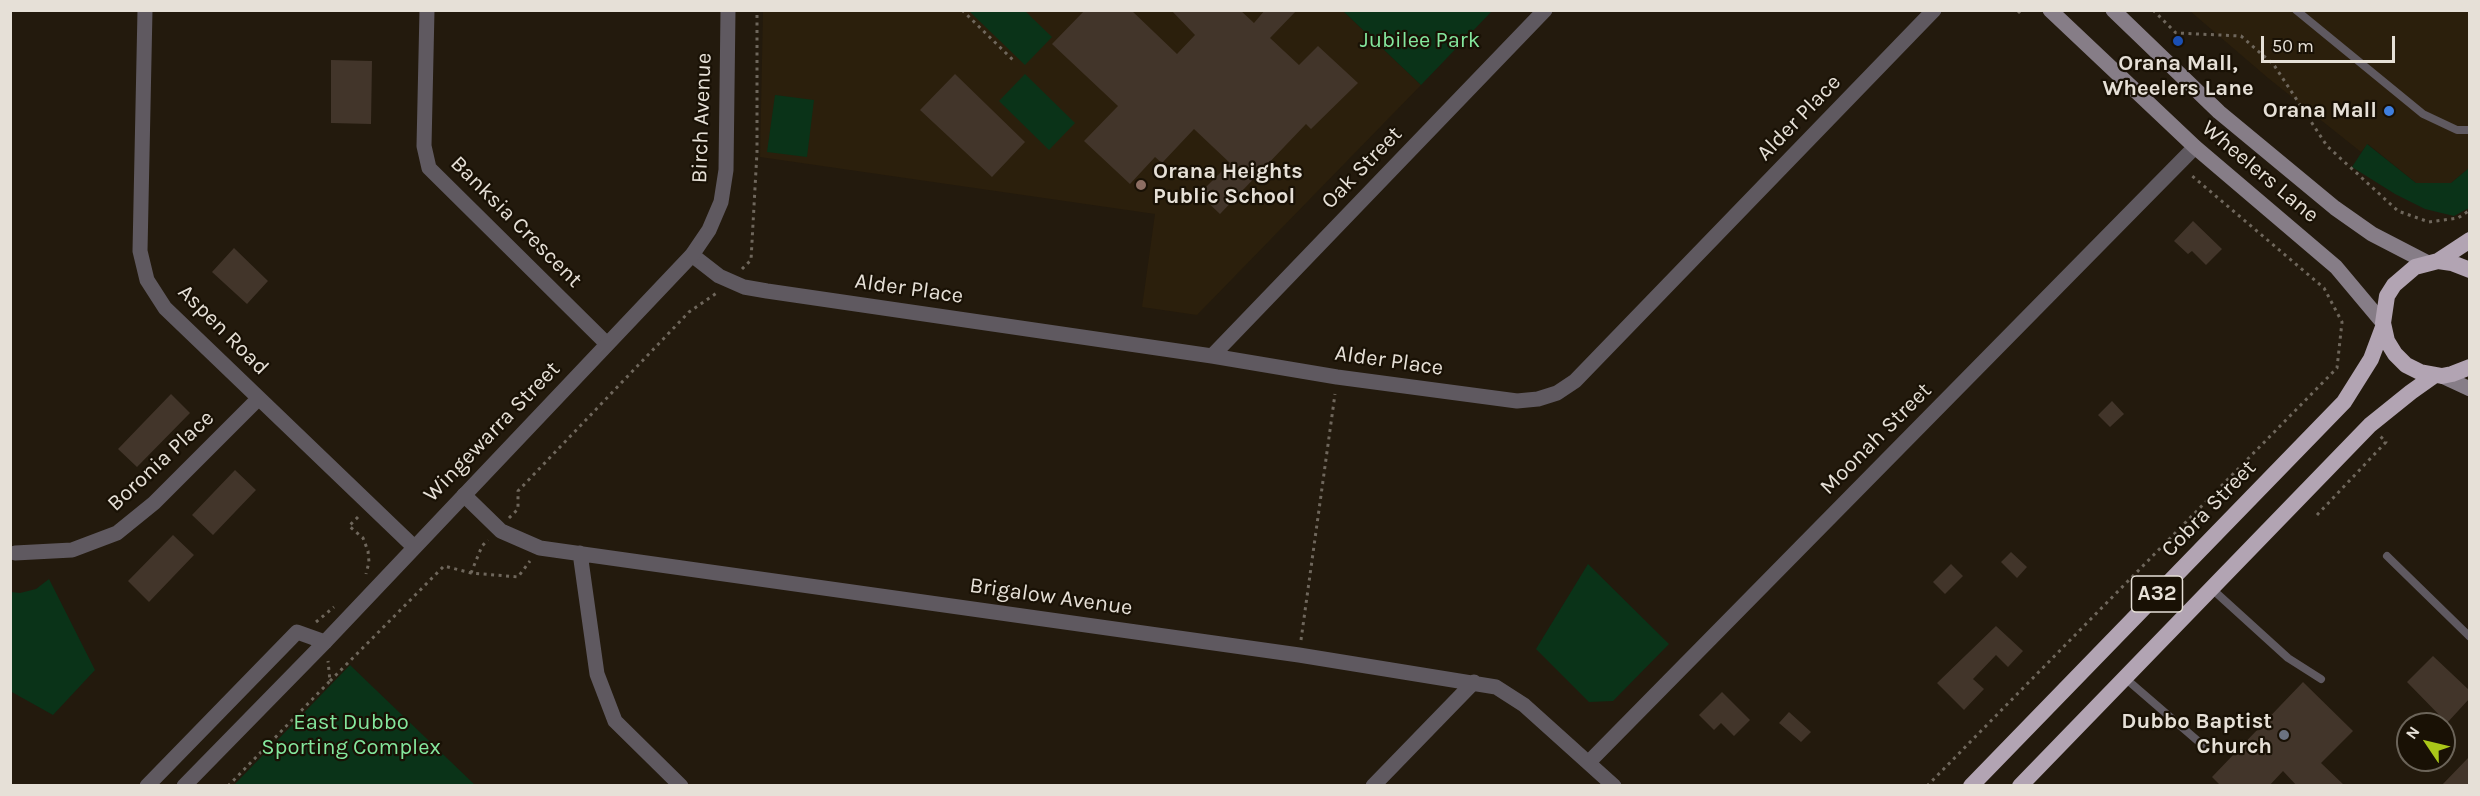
<!DOCTYPE html>
<html>
<head>
<meta charset="utf-8">
<style>
  body { margin:0 }
  #map { position:relative; width:2480px; height:796px; overflow:hidden; background:#231a0d; font-family:Karla,sans-serif }
  canvas { display:block }
  .frame { position:absolute; inset:0; border:12px solid #e6e0d7; pointer-events:none }
  .north { position:absolute; left:2396px; top:712px; width:60px; height:60px; box-sizing:border-box; background:#191105; border:2px solid #6b6459; border-radius:50%; rotate:305deg; font-size:16px; font-weight:700; line-height:24px; text-align:center; color:#e6e0d7 }
  .north::after { content:''; display:block; margin:auto; width:21px; height:27px; background:#aac719; clip-path:polygon(50% 0,100% 100%,50% 72%,0 100%) }
  .scale { position:absolute; left:2261px; top:36px; width:134px; height:27px; box-sizing:border-box; border:3px solid #e6e0d7; border-top:0; padding-left:8px; font-size:18px; line-height:21px; white-space:nowrap; color:#e6e0d7; -webkit-text-stroke:4px #191105; paint-order:stroke }
</style>
</head>
<body>
<div id="map">
<canvas width="2480" height="796"></canvas>
<div class="frame"></div>
<div class="north">N</div>
<div class="scale">50 m</div>
</div>
<script>
const ctx = document.querySelector('canvas').getContext('2d');
ctx.lineJoin = 'round';
function fillPath(path, color) {
  ctx.fillStyle = color;
  ctx.fill(path, 'evenodd');
}
function toPath(rows) {
  const path = new Path2D();
  for (const r of rows) {
    path.moveTo(r[0], r[1]);
    for (let i = 2; i < r.length; i += 2) path.lineTo(r[i], r[i + 1]);
  }
  return path;
}
function strokePath(path, color, width, dash) {
  ctx.strokeStyle = color;
  ctx.lineWidth = width;
  ctx.lineCap = dash ? 'butt' : 'round';
  ctx.setLineDash(dash || []);
  ctx.stroke(path);
}
function write(font, color, halo, rows, align = 'center') {
  ctx.font = font + ' Karla,sans-serif';
  ctx.lineWidth = 4.5;
  ctx.setLineDash([]);
  ctx.textBaseline = 'middle';
  ctx.strokeStyle = halo;
  ctx.fillStyle = color;
  for (const [text, x, y, turn = 0] of rows) {
    ctx.save();
    ctx.translate(x, y);
    ctx.rotate((+turn || 0) * Math.PI / 180);
    ctx.textAlign = isNaN(turn) ? turn : align;
    if (halo) ctx.strokeText(text, 0, 0);
    ctx.fillText(text, 0, 0);
    ctx.restore();
  }
}
fillPath(toPath([
  [763,11,1343,11,1421,85,1197,315,1142,307,1155,214,760,157],
  [2190,11,2469,11,2469,168,2451,183,2416,183,2368,144,2361,152,2268,78]
]), '#2b1f0c');
fillPath(toPath([
  [969,11,1025,11,1052,37,1025,65],
  [1343,11,1492,11,1421,85],
  [1025,74,1075,123,1049,150,999,101],
  [775,95,814,100,807,157,767,152],
  [2367,144,2416,183,2451,183,2469,168,2469,208,2454,216,2425,209,2395,194,2352,167],
  [1588,564,1669,644,1613,701,1589,702,1536,649],
  [49,579,95,670,53,715,10,691,11,592,20,593,36,589],
  [350,665,475,785,234,785]
]), '#0a3318');
fillPath(toPath([
  [1085,10,1131,10,1177,54,1195,35,1171,10,1240,10,1254,23,1265,10,1297,10,1270,38,1299,65,1318,46,1358,83,1311,129,1306,124,1220,214,1199,194,1230,163,1194,129,1162,163,1155,157,1130,184,1084,141,1118,106,1052,44],
  [331,60,372,61,371,124,331,123],
  [955,74,1025,142,992,177,920,110],
  [2193,221,2222,249,2206,265,2192,251,2188,254,2174,241],
  [234,248,268,281,247,304,212,272],
  [171,394,190,413,137,467,118,449],
  [2112,401,2124,414,2110,427,2098,415],
  [235,470,256,490,213,535,192,515],
  [173,535,194,555,149,602,128,581],
  [2011,552,2027,567,2017,578,2001,562],
  [1951,564,1963,576,1945,594,1933,582],
  [1996,626,2023,651,2008,667,1996,655,1973,679,1984,689,1964,710,1937,683],
  [2433,656,2469,690,2469,699,2447,723,2407,682],
  [2303,682,2353,731,2321,763,2345,786,2297,786,2283,771,2269,786,2221,786,2212,777],
  [1722,692,1750,720,1734,736,1721,723,1714,730,1699,715],
  [1789,712,1811,732,1801,742,1779,723],
  [2469,757,2469,786,2441,786]
]), '#42352a');
strokePath(toPath([
  [962,10,1013,60],
  [2153,10,2176,33,2241,36,2274,65,2327,146,2398,211,2429,222,2458,218,2470,210],
  [2018,13,2021,10],
  [742,269,751,260,757,152,757,10],
  [2317,515,2386,442,2380,436],
  [358,517,349,526,363,538,368,551,369,562,366,574],
  [509,518,518,509,518,491,689,312,718,292],
  [471,573,482,546,488,540],
  [316,622,334,607],
  [1301,640,1335,394],
  [330,681,444,566,471,573,518,577,530,561],
  [228,786,330,681,328,661],
  [1927,786,2337,368,2342,322,2324,288,2191,175]
]), '#6f675c', 3, [3, 4.5]);
strokePath(toPath([
  [2296,10,2423,114,2457,130,2470,130],
  [2387,556,2470,637],
  [2212,589,2288,658,2321,679],
  [2125,678,2206,748]
]), '#5f5960', 8);
strokePath(toPath([
  [145,10,140,251,147,280,165,308,414,547],
  [427,10,424,146,429,168,607,344],
  [692,255,719,276,744,287,767,291,1212,356,1337,377,1517,401,1538,399,1557,393,1575,381,1934,10],
  [1212,356,1545,10],
  [464,495,501,531,540,548,1299,655,1496,687,1524,705,1614,786],
  [15,553,72,550,117,533,154,503,259,398],
  [580,553,597,674,615,721,681,786],
  [1589,762,2195,147],
  [147,786,297,632,325,642],
  [1373,786,1474,682]
]), '#5f5960', 15);
strokePath(toPath([
  [184,786,325,642,692,255,709,230,721,202,726,170,728,10]
]), '#5f5960', 15);
strokePath(toPath([
  [2050,10,2195,147,2336,267,2383,323],
  [2113,10,2219,112,2335,208,2372,234,2428,263],
  [2442,376,2470,389]
]), '#867d87', 15);
strokePath(toPath([
  [2438,261,2470,240],
  [2470,270,2452,263,2438,261,2415,267,2394,285,2387,296,2383,323,2387,341,2395,354,2406,365,2420,372,2442,376,2452,374,2470,367],
  [1971,786,2344,402,2371,359,2383,327],
  [2020,786,2370,425,2411,392,2435,375]
]), '#b2a4b3', 16);
for (const [x, y, r, color] of [
  [2178,41,6,"#1a4fb4"],
  [2389,111,6,"#3f7fe0"],
  [1141,185,6,"#8d6e63"],
  [2284,735,6,"#6b7280"]
]) {
  const dot = new Path2D();
  dot.arc(x, y, r, 0, 2 * Math.PI);
  ctx.fillStyle = color;
  ctx.fill(dot);
  strokePath(dot, '#191105', 2);
}
for (const [x, y, w] of [
  [2157,594,51]
]) {
  const box = new Path2D();
  box.roundRect(x - w / 2, y - 18, w, 36, 4.5);
  ctx.fillStyle = '#191105';
  ctx.fill(box);
  strokePath(box, '#e6e0d7', 1.5);
}
write('bold 21px', '#e6e0d7', null, [
  ["A32",2157,594]
]);
write('22px', '#84e79d', '#191105', [
  ["Jubilee Park",1420,41],
  ["East Dubbo",351,723],
  ["Sporting Complex",351,748]
]);
write('bold 22px', '#e6e0d7', '#191105', [
  ["Orana Mall,",2178,64,"center"],
  ["Wheelers Lane",2178,89,"center"],
  ["Orana Mall",2377,111],
  ["Orana Heights",1153,172,"left"],
  ["Public School",1153,197,"left"],
  ["Dubbo Baptist",2272,722],
  ["Church",2272,747]
], 'right');
write('22px', '#e6e0d7', '#191105', [
  ["Birch Avenue",702,118,-88],
  ["Alder Place",1799,118,-46],
  ["Oak Street",1362,168,-46],
  ["Wheelers Lane",2260,172,40],
  ["Banksia Crescent",516,222,45],
  ["Alder Place",909,289,8],
  ["Aspen Road",223,330,45],
  ["Alder Place",1389,361,8],
  ["Wingewarra Street",492,432,-46],
  ["Moonah Street",1876,439,-45],
  ["Boronia Place",161,461,-43],
  ["Cobra Street",2209,509,-46],
  ["Brigalow Avenue",1051,597,8]
]);
</script>
</body>
</html>
